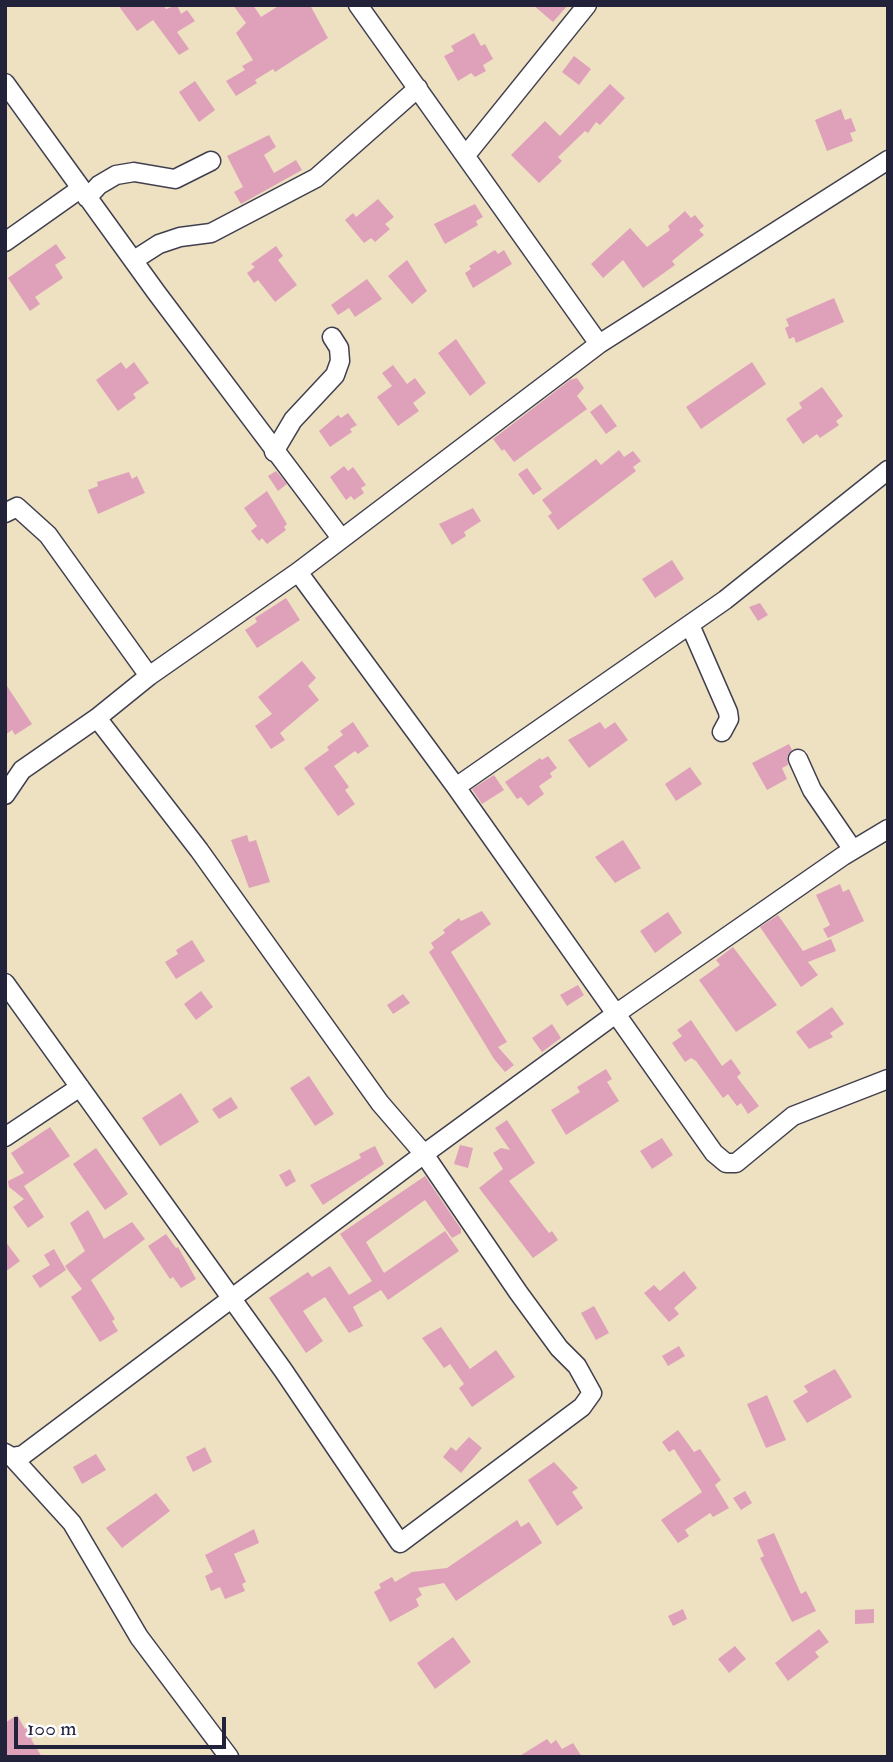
<!DOCTYPE html>
<html>
<head>
<meta charset="utf-8">
<style>
  body { margin:0 }
  #map { position:relative; width:893px; height:1762px; overflow:hidden; background:#ede1c1; font-family:"IM FELL Double Pica",serif }
  canvas { display:block }
  .frame { position:absolute; inset:0; border:7px solid #22223b; pointer-events:none }
  .scale { position:absolute; left:14px; top:1717px; width:212px; height:32px; box-sizing:border-box; border:4px solid #22223b; border-top:0; padding-left:9px; font-size:21px; line-height:24px; white-space:nowrap; color:#22223b; -webkit-text-stroke:5px #fff; paint-order:stroke }
</style>
</head>
<body>
<div id="map">
<canvas width="893" height="1762"></canvas>
<div class="frame"></div>
<div class="scale">100 m</div>
</div>
<script>
const ctx = document.querySelector('canvas').getContext('2d');
ctx.lineJoin = 'round';
function fillPath(path, color) {
  ctx.fillStyle = color;
  ctx.fill(path, 'evenodd');
}
function toPath(rows) {
  const path = new Path2D();
  for (const r of rows) {
    path.moveTo(r[0], r[1]);
    for (let i = 2; i < r.length; i += 2) path.lineTo(r[i], r[i + 1]);
  }
  return path;
}
function strokePath(path, color, width, dash) {
  ctx.strokeStyle = color;
  ctx.lineWidth = width;
  ctx.lineCap = dash ? 'butt' : 'round';
  ctx.setLineDash(dash || []);
  ctx.stroke(path);
}
fillPath(toPath([
  [118,5,163,5,166,9,177,5,181,14,187,10,195,21,177,32,189,49,179,55,153,20,137,31],
  [233,5,253,5,261,17,280,5,310,5,328,38,275,72,273,69,255,80,257,83,236,96,226,81,245,70,242,66,253,60,236,33,246,23],
  [533,5,568,5,553,22],
  [474,33,481,46,485,44,493,59,483,65,486,71,475,77,471,73,458,81,444,56,454,51,451,46],
  [574,56,591,69,579,85,562,72],
  [195,81,215,110,199,122,179,92],
  [610,84,625,98,600,125,596,122,588,133,585,131,558,157,562,161,539,183,511,155,545,121,560,136],
  [841,109,845,120,851,118,856,131,850,133,853,141,827,151,815,120],
  [269,135,276,147,264,155,274,173,296,160,302,170,241,204,234,192,243,187,227,156],
  [378,199,394,217,385,224,390,229,375,242,371,238,364,243,345,220,353,213,356,217],
  [475,204,483,217,476,221,478,225,445,244,434,224],
  [685,211,691,218,695,215,704,226,699,230,704,235,672,261,675,265,643,288,623,260,603,278,591,264,630,228,647,247,670,230,668,226],
  [56,244,66,258,55,265,63,278,35,297,40,304,30,311,8,278],
  [276,246,283,256,278,260,297,285,275,302,258,280,254,283,247,273,255,267,251,264],
  [495,250,498,254,504,250,512,264,473,288,465,273,471,269,469,266],
  [407,260,427,291,412,304,388,276],
  [367,279,382,299,355,317,349,308,338,315,331,305],
  [834,298,844,322,796,343,794,337,789,339,785,328,789,326,786,319],
  [456,339,486,383,470,396,438,353],
  [121,362,126,369,134,362,149,383,133,394,136,398,118,411,96,380],
  [752,362,766,384,701,429,686,407],
  [393,365,407,384,415,378,426,393,413,403,419,411,398,426,377,397,392,386,382,373],
  [577,378,584,388,577,396,587,409,514,462,504,449,502,451,493,439,570,380],
  [822,387,843,416,836,421,839,425,820,438,817,434,803,444,786,419,802,408,799,403],
  [601,404,617,426,606,434,590,412],
  [348,413,357,425,350,429,352,432,330,447,319,431,338,415,341,418],
  [619,450,624,457,633,451,641,461,633,467,636,471,558,530,548,516,552,513,542,500,596,459,601,465],
  [344,466,348,471,353,467,366,485,361,488,364,493,354,500,351,496,346,500,330,477],
  [527,468,542,489,533,495,518,474],
  [276,471,287,484,278,491,268,476],
  [129,472,132,479,137,476,145,493,98,514,88,490,98,486,97,482],
  [267,491,287,524,284,527,286,530,267,544,262,538,259,541,251,531,257,526,244,508],
  [473,508,481,521,464,532,466,536,452,545,439,524],
  [672,560,684,579,655,598,642,579],
  [286,598,300,620,257,648,245,630,257,622,255,618],
  [760,603,768,615,758,621,749,607],
  [302,661,316,678,308,686,319,700,280,733,285,740,271,749,255,726,272,714,258,697],
  [5,683,32,724,15,735,12,730,5,735],
  [353,722,369,746,358,754,355,751,334,766,349,787,345,790,355,804,338,816,304,768,329,750,327,747,343,735,340,731],
  [600,722,605,729,615,722,628,740,589,768,568,740],
  [789,744,792,750,787,757,788,765,782,768,787,779,767,790,752,763],
  [548,756,557,768,550,773,552,777,539,786,544,794,528,806,521,797,517,799,505,782,540,758,542,760],
  [690,767,702,784,676,801,665,784],
  [494,775,504,790,482,804,472,789],
  [247,835,249,842,256,840,270,882,249,888,231,840],
  [623,840,641,868,615,883,595,857],
  [840,884,843,892,849,889,864,921,828,938,823,929,830,925,816,895],
  [482,911,491,924,451,952,507,1042,498,1047,514,1065,505,1072,494,1059,429,952,434,948,431,943,445,933,443,930,459,918,461,921],
  [668,912,682,933,655,953,640,931],
  [778,915,803,951,831,939,836,951,808,962,818,975,801,987,760,927],
  [192,940,205,961,176,979,165,962,178,954,176,950],
  [733,947,777,1005,736,1032,699,980,720,965,716,960],
  [578,985,584,995,567,1006,560,995],
  [201,991,213,1007,196,1020,184,1004],
  [403,994,410,1003,393,1014,387,1005],
  [832,1007,844,1024,830,1033,833,1037,809,1049,796,1032],
  [691,1020,722,1066,731,1059,741,1073,737,1077,759,1106,748,1114,741,1103,737,1106,728,1094,723,1098,696,1061,691,1058,685,1062,672,1043,682,1036,677,1030],
  [552,1024,561,1038,542,1052,532,1038],
  [606,1069,612,1079,607,1082,619,1101,566,1135,551,1110,580,1092,577,1087],
  [309,1076,334,1114,315,1126,290,1088],
  [181,1093,199,1122,160,1146,142,1118],
  [231,1097,238,1108,219,1119,212,1109],
  [507,1120,535,1163,509,1181,549,1233,552,1231,558,1240,533,1258,479,1188,503,1169,493,1153,501,1148,510,1150,495,1128],
  [50,1127,70,1156,24,1186,44,1217,28,1228,13,1207,24,1199,9,1187,8,1181,24,1173,11,1153],
  [662,1138,673,1155,652,1169,640,1151],
  [460,1145,473,1148,468,1168,454,1164],
  [375,1146,384,1164,323,1205,310,1185,361,1158,359,1154],
  [96,1148,128,1194,105,1210,73,1164],
  [290,1169,296,1181,286,1187,279,1175],
  [425,1176,461,1229,461,1233,452,1238,425,1200,366,1242,384,1273,445,1231,459,1251,388,1300,381,1290,353,1307,363,1326,349,1333,325,1297,303,1311,323,1341,306,1353,269,1298,308,1272,312,1277,330,1266,349,1295,372,1281,340,1234],
  [88,1210,104,1239,132,1222,145,1239,91,1280,115,1319,112,1321,118,1331,100,1342,71,1297,82,1289,65,1266,85,1251,70,1223],
  [166,1234,176,1248,178,1247,196,1279,181,1288,173,1277,170,1279,148,1246],
  [5,1241,20,1261,5,1272],
  [54,1249,66,1270,40,1288,32,1276,50,1265,44,1255],
  [684,1271,697,1288,674,1308,679,1314,669,1322,644,1293,654,1285,660,1291],
  [594,1306,609,1333,596,1340,581,1313],
  [441,1327,470,1369,496,1350,515,1377,472,1407,459,1388,464,1384,450,1364,444,1368,422,1338],
  [679,1346,685,1356,668,1366,662,1356],
  [835,1369,852,1397,807,1423,793,1401,808,1392,804,1386],
  [767,1395,786,1440,766,1448,747,1404],
  [678,1430,694,1452,700,1449,721,1480,715,1485,729,1508,713,1517,710,1513,685,1530,689,1536,678,1543,661,1520,702,1492,674,1449,669,1452,662,1442],
  [469,1437,482,1448,461,1473,443,1457,451,1447,456,1451],
  [205,1447,212,1462,193,1472,186,1457],
  [96,1454,106,1470,82,1484,73,1467],
  [554,1462,578,1488,572,1492,583,1508,557,1526,528,1480],
  [745,1491,752,1503,741,1510,733,1498],
  [156,1493,170,1511,122,1548,106,1528],
  [517,1520,521,1527,529,1522,542,1543,456,1601,444,1583,418,1588,422,1595,416,1599,419,1606,390,1622,374,1592,381,1588,379,1584,392,1577,395,1582,412,1572,447,1568],
  [254,1529,259,1543,234,1554,246,1582,242,1584,245,1591,225,1599,220,1587,211,1591,205,1576,213,1572,205,1555],
  [774,1533,801,1594,806,1591,816,1611,792,1622,760,1558,764,1556,757,1540],
  [683,1609,687,1619,673,1626,668,1616],
  [874,1609,874,1623,855,1624,855,1610],
  [819,1629,829,1642,815,1652,819,1657,788,1681,775,1663],
  [453,1637,471,1662,435,1689,417,1663],
  [735,1646,746,1659,729,1673,718,1659],
  [17,1715,25,1729,30,1726,36,1736,31,1739,42,1757,5,1757,5,1723],
  [547,1739,551,1744,556,1740,562,1749,573,1743,582,1757,518,1757]
]), '#dfa1ba');
const minor = toPath([
  [358,5,599,344],
  [5,83,156,292,341,538],
  [466,155,587,5],
  [87,198,99,185,116,175,134,172,175,179,211,161],
  [5,242,80,189],
  [134,260,159,244,180,237,211,233,316,178,418,88],
  [274,452,293,420,335,375,340,361,339,348,332,337],
  [5,513,17,507,48,535,149,676],
  [298,572,456,787,714,1153,726,1163,736,1163,793,1116,888,1079],
  [690,625,728,712,729,719,722,732],
  [798,759,812,790,853,850],
  [456,787,725,600,888,470],
  [5,795,22,770,97,718,149,676,298,572,599,344,888,160],
  [5,983,283,1370,400,1543,582,1407,592,1393,577,1366,559,1348,518,1292,424,1154,380,1103,199,850,97,718],
  [5,1137,80,1087],
  [5,1453,12,1457,23,1455,424,1154,617,1013,843,856,888,829],
  [12,1457,72,1523,139,1637,229,1757]
]);
strokePath(minor, '#403f4f', 21);
strokePath(minor, '#fff', 18);
</script>
</body>
</html>
